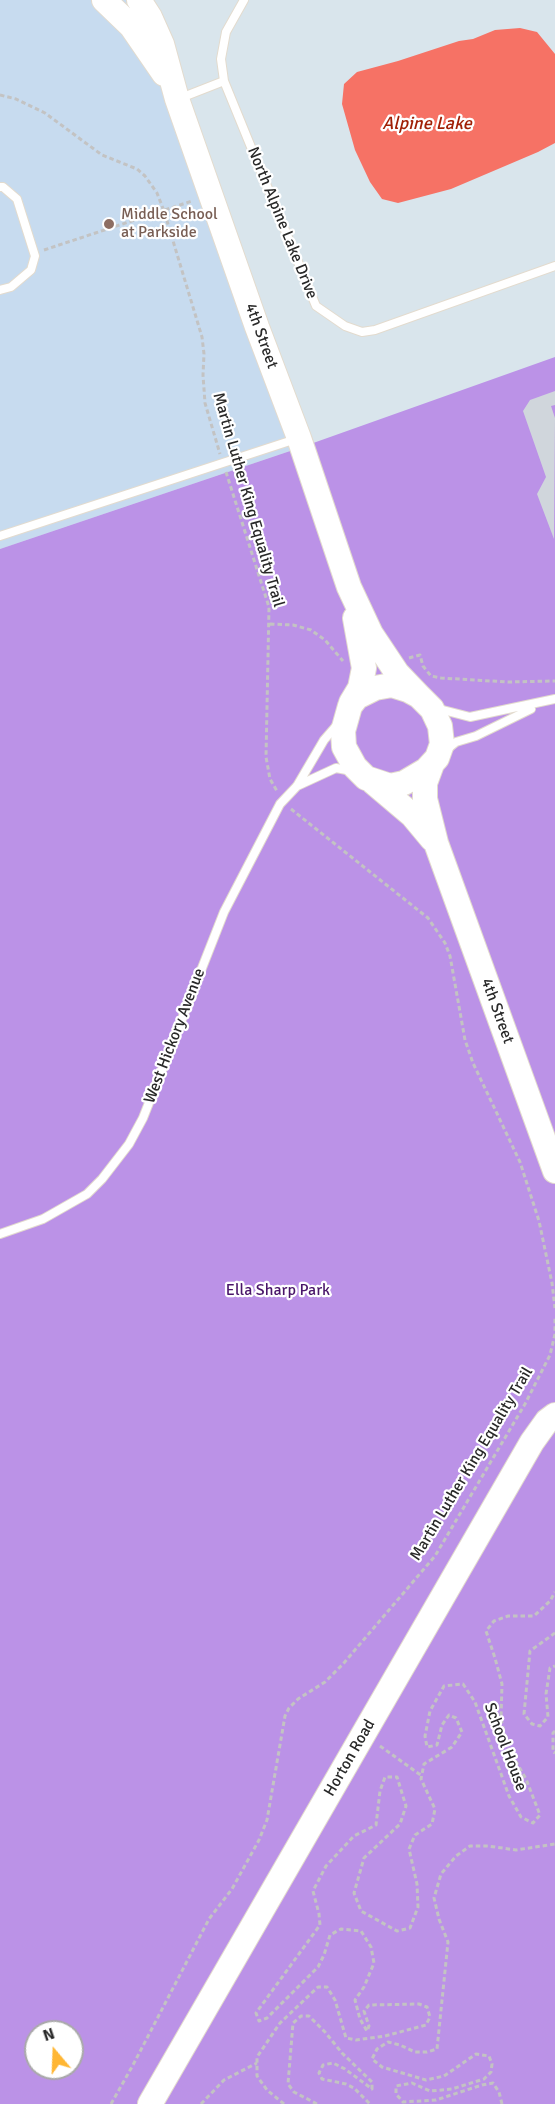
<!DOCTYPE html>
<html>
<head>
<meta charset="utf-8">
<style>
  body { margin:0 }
  #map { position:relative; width:555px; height:2104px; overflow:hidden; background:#d9e5ec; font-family:Signika,sans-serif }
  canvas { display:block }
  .north { position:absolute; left:24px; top:2020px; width:60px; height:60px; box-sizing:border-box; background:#fff; border:2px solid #a9a9a9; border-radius:50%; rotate:341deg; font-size:16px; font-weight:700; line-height:24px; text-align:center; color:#292929 }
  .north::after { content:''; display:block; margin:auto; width:21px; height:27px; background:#ffb633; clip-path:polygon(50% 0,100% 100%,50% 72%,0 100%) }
</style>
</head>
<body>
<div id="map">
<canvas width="555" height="2104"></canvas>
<div class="north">N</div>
</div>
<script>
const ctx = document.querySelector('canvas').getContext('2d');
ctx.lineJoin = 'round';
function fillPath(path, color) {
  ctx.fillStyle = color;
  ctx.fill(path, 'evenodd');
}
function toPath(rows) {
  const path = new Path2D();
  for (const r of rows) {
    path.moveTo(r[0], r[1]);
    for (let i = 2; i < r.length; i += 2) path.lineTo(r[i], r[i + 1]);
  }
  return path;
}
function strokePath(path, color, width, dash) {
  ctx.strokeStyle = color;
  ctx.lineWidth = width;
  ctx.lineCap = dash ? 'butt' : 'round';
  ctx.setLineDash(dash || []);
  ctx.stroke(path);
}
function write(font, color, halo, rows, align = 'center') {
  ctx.font = font + ' Signika,sans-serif';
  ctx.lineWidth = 4.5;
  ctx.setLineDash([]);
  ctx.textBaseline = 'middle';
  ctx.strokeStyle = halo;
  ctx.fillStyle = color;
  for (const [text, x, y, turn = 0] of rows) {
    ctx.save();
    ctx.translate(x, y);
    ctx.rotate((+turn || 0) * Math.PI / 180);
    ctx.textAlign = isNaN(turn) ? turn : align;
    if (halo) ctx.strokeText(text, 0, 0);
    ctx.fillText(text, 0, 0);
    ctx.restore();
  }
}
fillPath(toPath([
  [0,0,135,0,302,447,0,549]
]), '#c7dbef');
fillPath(toPath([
  [555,357,555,2104,0,2104,0,549,302,447],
  [36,2032,72,2032,72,2068,36,2068]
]), '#bb92e7');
fillPath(toPath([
  [555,391,555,405,551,406,555,418,554,539,537,494,546,477,523,411,530,400]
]), '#d0d6dc');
fillPath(toPath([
  [520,28,537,32,555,54,555,143,538,152,451,189,398,203,382,199,370,182,355,150,342,104,344,84,357,72,398,61,459,41,473,39,495,30]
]), '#f67265');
const lane = toPath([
  [244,0,226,32,221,59,224,81,316,306,345,326,362,332,375,330,555,266],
  [178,99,224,81],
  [0,187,3,187,17,199,35,256,31,270,11,287,0,290],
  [0,536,296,439],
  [439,709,470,717,555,699],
  [446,750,456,742,476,736,531,709],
  [297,786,336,768,352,771],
  [0,1234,43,1219,87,1194,102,1179,129,1144,143,1118,224,912,280,804,297,786,324,740,337,725]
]);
const secondary = toPath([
  [104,0,131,26,164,74],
  [139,0,150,17,162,44,177,99,257,327,299,438,349,587,371,634,397,673,419,696],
  [392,685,408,690,419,696,432,709,440,726,442,744,437,758,426,770,404,783,390,786,366,778,355,767,344,747,343,731,350,706,357,697,375,688,392,685],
  [351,703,360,688,364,668,355,618],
  [432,764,425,783,425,799,436,843,555,1171],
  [373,782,412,815,432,839],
  [150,2104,532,1442,547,1421,555,1415]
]);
strokePath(lane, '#e3dbce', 10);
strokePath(secondary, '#e3dbce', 26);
strokePath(toPath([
  [0,95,16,99,45,113,102,155,137,169,145,176,157,193,164,211,202,337,204,354,203,375,205,403,220,454],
  [44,250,192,201],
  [226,472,269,607,266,757,270,779,277,791],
  [270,624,293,625,311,630,325,640,343,661],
  [409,658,420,655,423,666,431,676,441,678,508,682,555,681],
  [291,809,428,918,445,943,450,956,465,1040,473,1063,520,1162,539,1221,552,1283,555,1308],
  [555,1633,530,1651,524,1714,532,1724,540,1726,548,1717,546,1694,550,1668,555,1666],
  [555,1731,553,1733,553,1752,555,1753],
  [380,1746,422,1776],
  [111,2104,133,2065,209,1919,232,1889,259,1840,267,1820,285,1716,289,1708,298,1699,325,1682,343,1664,435,1556,525,1404,550,1355,555,1334,555,1317],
  [201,2104,224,2080,257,2063],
  [284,2104,267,2090,257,2076,257,2057,280,2023,318,1987,327,1987,335,2000,346,2038,356,2040,385,2036,426,2025,430,2017,427,2007,419,2004,369,2005,364,2011,369,2026,367,2031,360,2019,355,2000,364,1987,374,1963,371,1947,361,1931,341,1929,330,1935,324,1955,318,1967,267,2018,259,2021,256,2013,320,1925,319,1914,313,1891,326,1866,354,1836,376,1825,380,1791,385,1777,397,1777,406,1806,400,1824,364,1858,354,1893,361,1911,397,1931,410,1928,418,1907,417,1884,409,1849,415,1835,432,1824,435,1809,421,1779,424,1764,452,1747,462,1732,456,1718,449,1715,442,1725,437,1745,427,1747,425,1736,430,1711,444,1686,463,1684,475,1702,509,1796,521,1817,533,1823,540,1815,526,1779,507,1746,501,1718,502,1684,495,1658,486,1631,494,1621,508,1616,534,1616,550,1601,555,1592],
  [317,2104,294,2092,288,2084,293,2023,301,2016,309,2016,325,2032,342,2053,372,2082,372,2089,345,2069,333,2063,323,2065,319,2073,322,2079,346,2084,354,2088,370,2104],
  [502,2104,499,2092,493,2083,482,2085,436,2100,403,2102,396,2094,396,2086,412,2083,430,2091,452,2089,484,2079,491,2072,492,2064,489,2056,476,2054,444,2076,426,2080,382,2067,372,2059,377,2049,388,2042,400,2045,415,2052,427,2052,437,2049,448,1942,439,1919,434,1898,441,1874,456,1856,470,1846,488,1846,516,1850,555,1844]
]), '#c3c3c3', 3, [4.5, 3]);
strokePath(lane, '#fff', 8);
strokePath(secondary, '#fff', 24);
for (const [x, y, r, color] of [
  [109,224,6,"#8d6e63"]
]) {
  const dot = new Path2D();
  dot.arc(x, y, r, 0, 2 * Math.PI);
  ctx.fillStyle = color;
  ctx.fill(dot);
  strokePath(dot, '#fff', 2);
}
write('16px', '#785e54', '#fff', [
  ["Middle School",121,215],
  ["at Parkside",121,233]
], 'left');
write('16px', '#292929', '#fff', [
  ["North Alpine Lake Drive",282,223,68],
  ["4th Street",261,336,70],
  ["Martin Luther King Equality Trail",248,500,74],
  ["4th Street",497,1011,70],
  ["West Hickory Avenue",175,1036,-69],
  ["Martin Luther King Equality Trail",472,1464,-59],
  ["School House",505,1747,69],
  ["Horton Road",350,1758,-60]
]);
write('16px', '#491569', '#fff', [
  ["Ella Sharp Park",278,1291]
]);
write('italic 18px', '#a01f05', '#fff', [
  ["Alpine Lake",427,124]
]);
</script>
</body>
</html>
